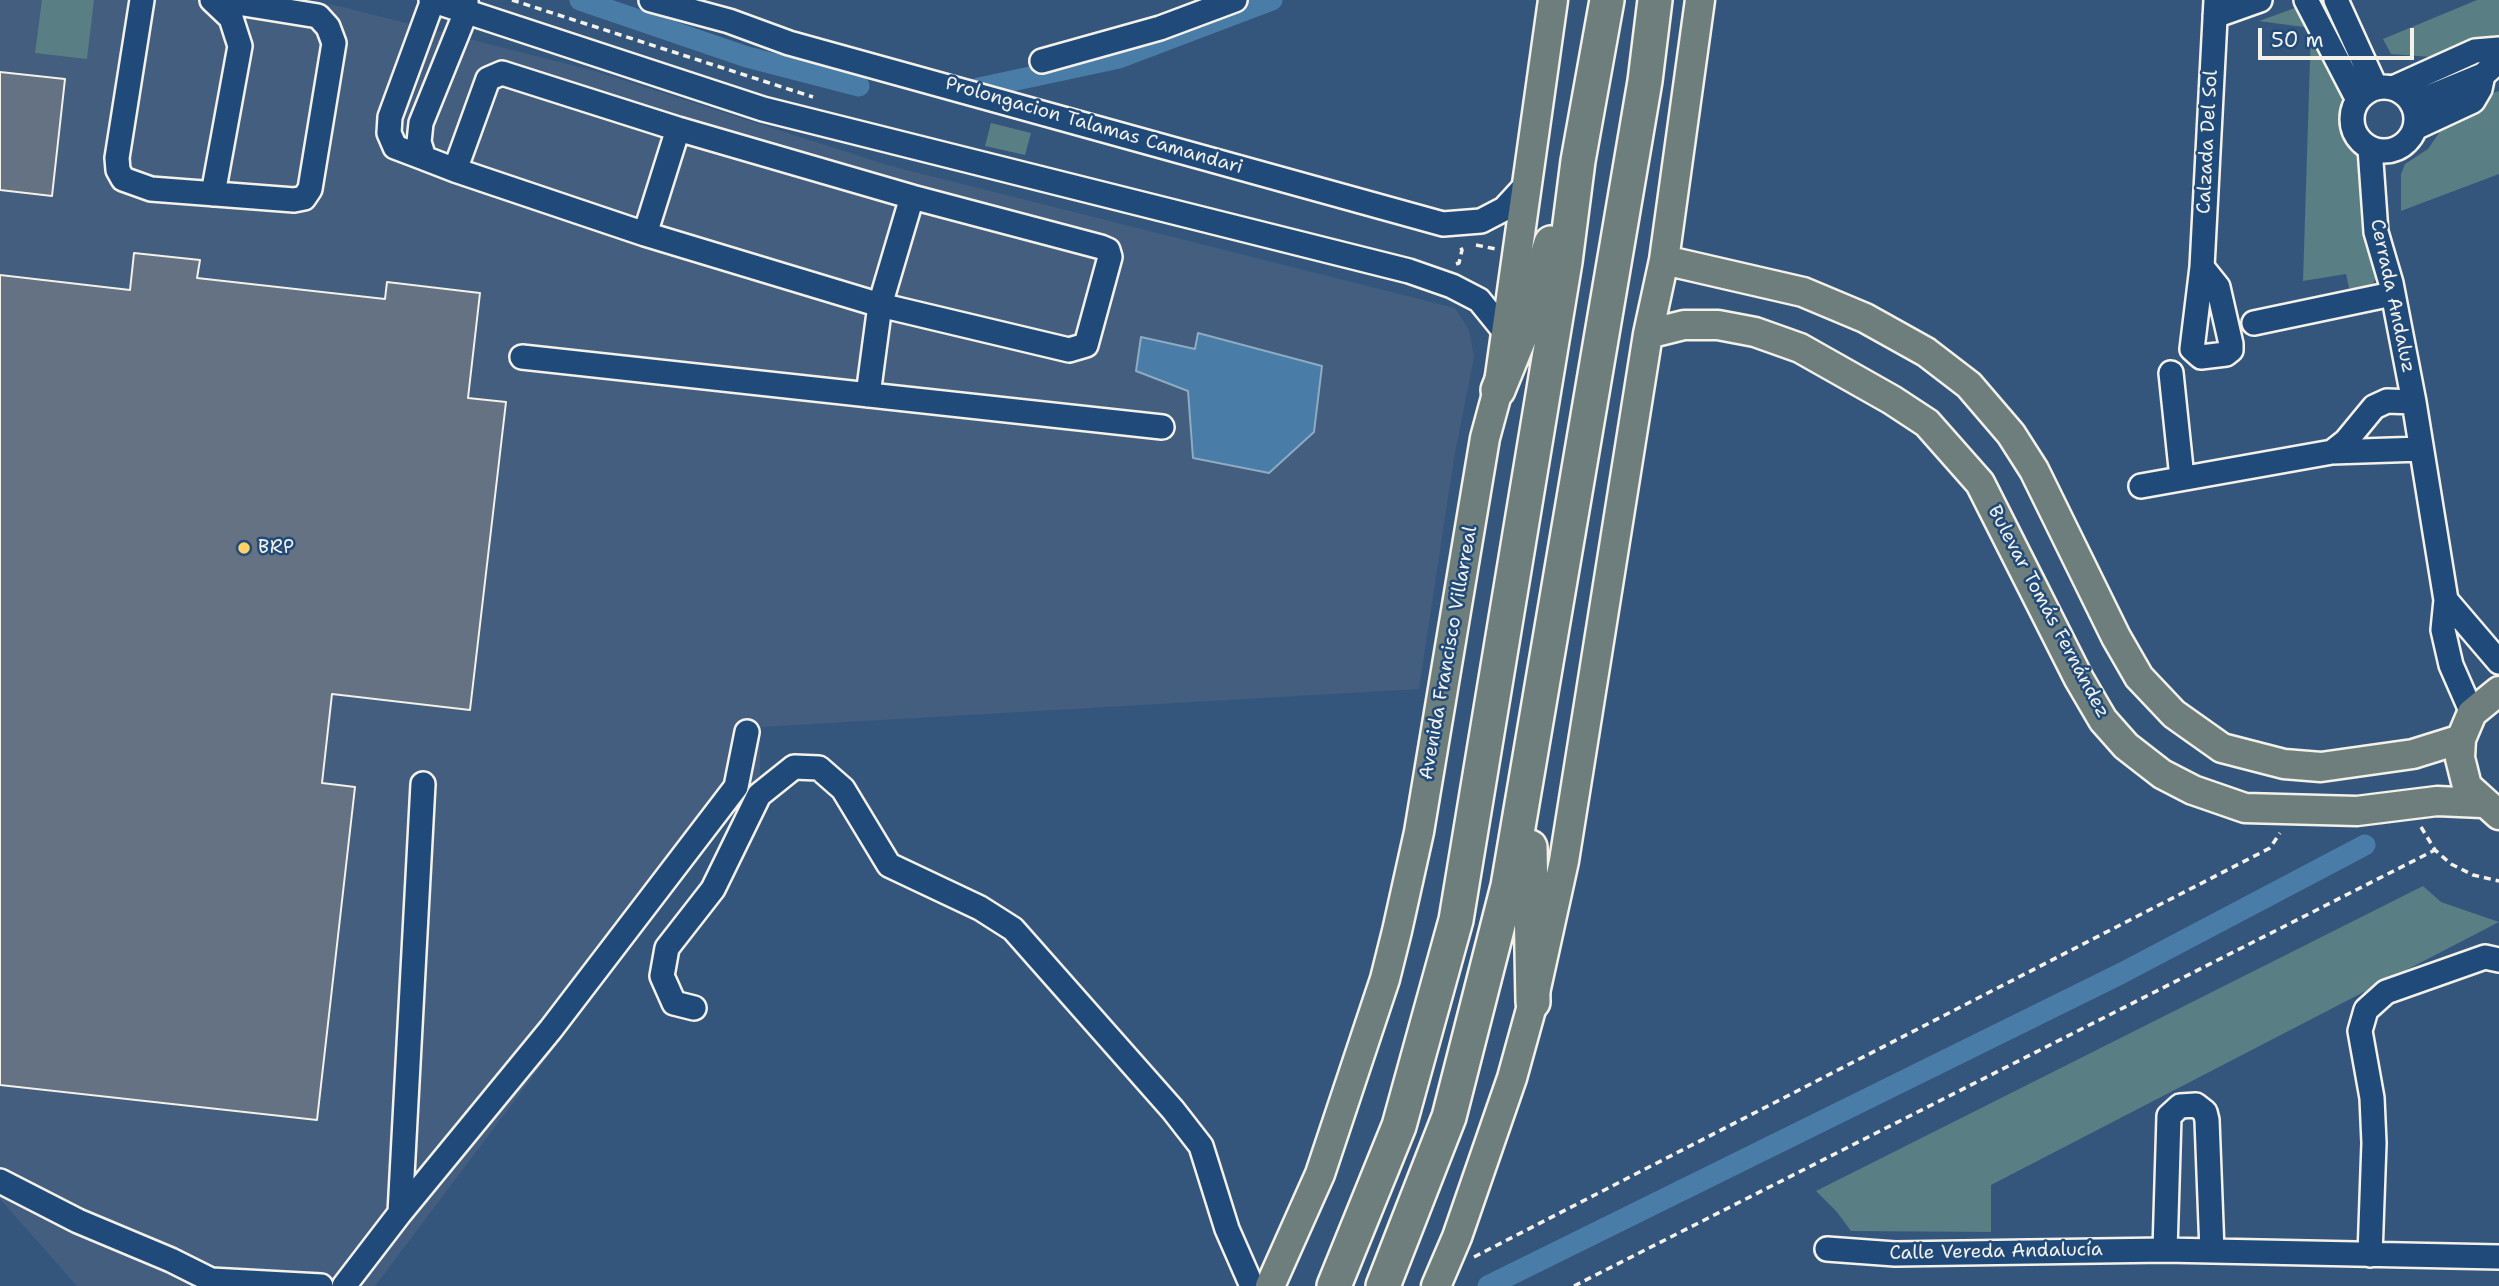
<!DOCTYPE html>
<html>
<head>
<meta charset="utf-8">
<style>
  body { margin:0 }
  #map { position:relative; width:2499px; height:1286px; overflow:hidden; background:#34567d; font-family:"Shantell Sans",sans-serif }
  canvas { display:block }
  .scale { position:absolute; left:2258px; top:28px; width:156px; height:32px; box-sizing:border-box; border:4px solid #f4f1e8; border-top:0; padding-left:9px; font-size:21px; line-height:24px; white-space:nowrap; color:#f4f1e8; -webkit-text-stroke:5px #1f4a7a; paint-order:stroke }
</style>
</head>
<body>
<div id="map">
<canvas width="2499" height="1286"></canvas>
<div class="scale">50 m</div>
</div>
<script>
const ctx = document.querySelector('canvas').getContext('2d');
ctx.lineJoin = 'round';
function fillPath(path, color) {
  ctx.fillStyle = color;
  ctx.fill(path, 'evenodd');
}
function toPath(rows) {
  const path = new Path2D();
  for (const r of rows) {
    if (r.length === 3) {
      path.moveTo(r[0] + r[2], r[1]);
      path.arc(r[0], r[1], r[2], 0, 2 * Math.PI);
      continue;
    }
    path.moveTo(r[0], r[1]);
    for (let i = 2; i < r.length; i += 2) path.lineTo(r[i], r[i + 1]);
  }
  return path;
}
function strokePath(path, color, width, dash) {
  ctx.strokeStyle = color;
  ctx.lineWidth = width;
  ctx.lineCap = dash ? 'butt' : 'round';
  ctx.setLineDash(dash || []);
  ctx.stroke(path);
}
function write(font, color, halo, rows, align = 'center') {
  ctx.font = font + ' "Shantell Sans",sans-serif';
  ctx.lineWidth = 5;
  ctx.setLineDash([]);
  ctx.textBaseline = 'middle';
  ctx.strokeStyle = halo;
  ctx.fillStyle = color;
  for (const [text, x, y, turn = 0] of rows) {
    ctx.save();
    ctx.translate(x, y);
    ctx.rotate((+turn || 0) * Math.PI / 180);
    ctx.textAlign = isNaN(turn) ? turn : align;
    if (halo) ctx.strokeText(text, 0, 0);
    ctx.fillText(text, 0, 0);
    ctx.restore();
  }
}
fillPath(toPath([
  [0,0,294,0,339,6,595,71,887,165,1455,308,1469,330,1474,357,1454,458,1419,689,760,727,760,775,375,1286,77,1286,0,1199]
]), '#435e7f');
fillPath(toPath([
  [42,0,94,0,87,59,35,53],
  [2477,0,2499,0,2499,47,2446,66,2431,57,2391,54,2383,39],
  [2306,4,2352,99,2351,130,2362,147,2363,221,2366,242,2379,274,2372,285,2359,289,2349,288,2346,274,2303,281,2311,28,2259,21],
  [2499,91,2499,174,2401,211,2401,174,2405,164,2428,149,2439,133,2445,109],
  [991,123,1031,133,1025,155,985,146],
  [2423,886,2441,902,2499,922,1991,1185,1991,1232,1851,1231,1837,1212,1816,1191]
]), '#597e83');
const water = toPath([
  [1198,333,1322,366,1314,432,1269,473,1193,458,1188,391,1136,371,1141,337,1195,349,1198,333]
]);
fillPath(water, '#4a7ca8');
strokePath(water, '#8eabc2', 2);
strokePath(toPath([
  [580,0,747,57,859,86],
  [979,88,1119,58,1272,0],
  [1488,1286,2122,973,2365,845]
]), '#4a7ca8', 21);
const building = toPath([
  [0,72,65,79,52,196,0,190,0,72],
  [134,253,200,260,197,278,385,299,387,282,480,293,468,398,506,402,470,710,332,694,322,783,355,787,317,1120,0,1085,0,275,130,290,134,253]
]);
fillPath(building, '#657284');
strokePath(building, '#f4f1e8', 2);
const minor = toPath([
  [142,0,117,158,118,170,123,179,151,189,294,200,304,198,310,189,334,43,328,27,318,16,219,0],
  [212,0,231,18,240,46,213,194],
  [431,0,763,109,1409,271,1452,286,1479,300,1505,332],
  [433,0,390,117,389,133,395,147,424,158,419,142,421,123,466,12,466,0],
  [651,0,729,21,789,43,1443,224,1481,221,1504,209,1527,184],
  [2306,0,2358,100],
  [2336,0,2376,88],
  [2215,16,2260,0],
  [1042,61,1160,28,1235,0],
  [2384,119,32],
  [2393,88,2475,51,2499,49],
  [2412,104,2483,75,2499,61],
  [2415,128,2473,101,2480,89,2483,75],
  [2370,148,2376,232,2391,283,2414,402,2446,600,2443,630,2451,665,2472,713],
  [424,158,455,170,645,234,880,305,1069,350,1086,345,1110,257,1108,250,1101,247,912,197,678,129,502,73,488,79,455,170],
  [645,234,678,129],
  [2202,267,2218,287,2231,344,2231,350,2226,354,2201,357,2192,349,2202,267,2216,0],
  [2254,323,2392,294],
  [522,357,1162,427],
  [2171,373,2182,478],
  [868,395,880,305,912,197],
  [2332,452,2421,449],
  [2141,486,2332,452,2346,441,2374,407,2387,401,2414,402],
  [2446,600,2499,662],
  [694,1008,674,1003,662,976,667,948,713,889,759,795,794,767,819,768,843,789,889,865,980,908,1013,929,1173,1110,1201,1146,1227,1229,1252,1286],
  [0,1181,78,1221,171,1260,211,1280,210,1286],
  [400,1213,423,784],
  [1827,1249,1895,1254,2165,1250,2499,1257],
  [2165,1250,2169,1116,2180,1106,2196,1105,2205,1112,2207,1120,2212,1251],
  [2370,1255,2374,1143,2372,1098,2360,1031,2366,1010,2386,992,2485,957,2499,960],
  [211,1280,321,1286],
  [344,1286,400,1213,551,1029,736,787,747,732]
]);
const major = toPath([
  [1664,260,1803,292,1865,318,1926,352,1969,385,2011,434,2034,470,2116,637,2139,677,2174,714,2222,748,2284,764,2321,767,2413,754,2461,739],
  [1648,334,1684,325,1718,325,1755,332,1800,348,1892,400,1927,423,1980,483,2079,679,2103,720,2126,746,2162,774,2193,790,2245,808,2357,811,2437,801,2482,803],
  [2499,691,2472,713,2461,739,2460,758,2467,786,2499,815],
  [1270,1286,1320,1174,1385,979,1397,931,1419,832,1485,438,1498,390,1553,0],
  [1436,1286,1457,1237,1512,1078,1533,1002,1564,861,1648,334,1664,260,1700,0]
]);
const highway = toPath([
  [1498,390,1527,319,1551,243],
  [1530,847,1533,1002],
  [1334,1286,1399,1126,1456,920,1565,262,1578,161,1607,0],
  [1383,1286,1449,1117,1508,886,1645,81,1655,0]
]);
strokePath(minor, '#f4f1e8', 28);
strokePath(major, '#f4f1e8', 33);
strokePath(highway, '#f4f1e8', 38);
strokePath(toPath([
  [512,0,813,97],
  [1476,245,1496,249],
  [1456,264,1459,263,1462,250,1459,244],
  [2421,827,2435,850,2451,864,2473,875,2499,881],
  [1474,1257,2270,848,2280,833],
  [1574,1286,2435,850]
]), '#f4f1e8', 3.5, [7, 5]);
strokePath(minor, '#1f4a7a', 23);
strokePath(major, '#6d7e7c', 28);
strokePath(highway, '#6d7e7c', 33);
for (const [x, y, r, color] of [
  [244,548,7,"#ffd166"]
]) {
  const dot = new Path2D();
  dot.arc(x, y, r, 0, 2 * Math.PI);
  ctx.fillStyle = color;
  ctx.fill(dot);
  strokePath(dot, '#1f4a7a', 2.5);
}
write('19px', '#f4f1e8', '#1f4a7a', [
  ["Prolongacion Talamas Camandari",1094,126,16],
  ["Calzada Del Sol",2208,142,-87],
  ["Cerrada Andaluz",2392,296,78],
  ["Bulevar Tomás Fernández",2048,612,62],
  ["Avenida Francisco Villarreal",1449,653,-80],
  ["Calle Vereda Andalucía",1996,1252,-1]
]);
write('19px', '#f4f1e8', '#1f4a7a', [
  ["BRP",258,548]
], 'left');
</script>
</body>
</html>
